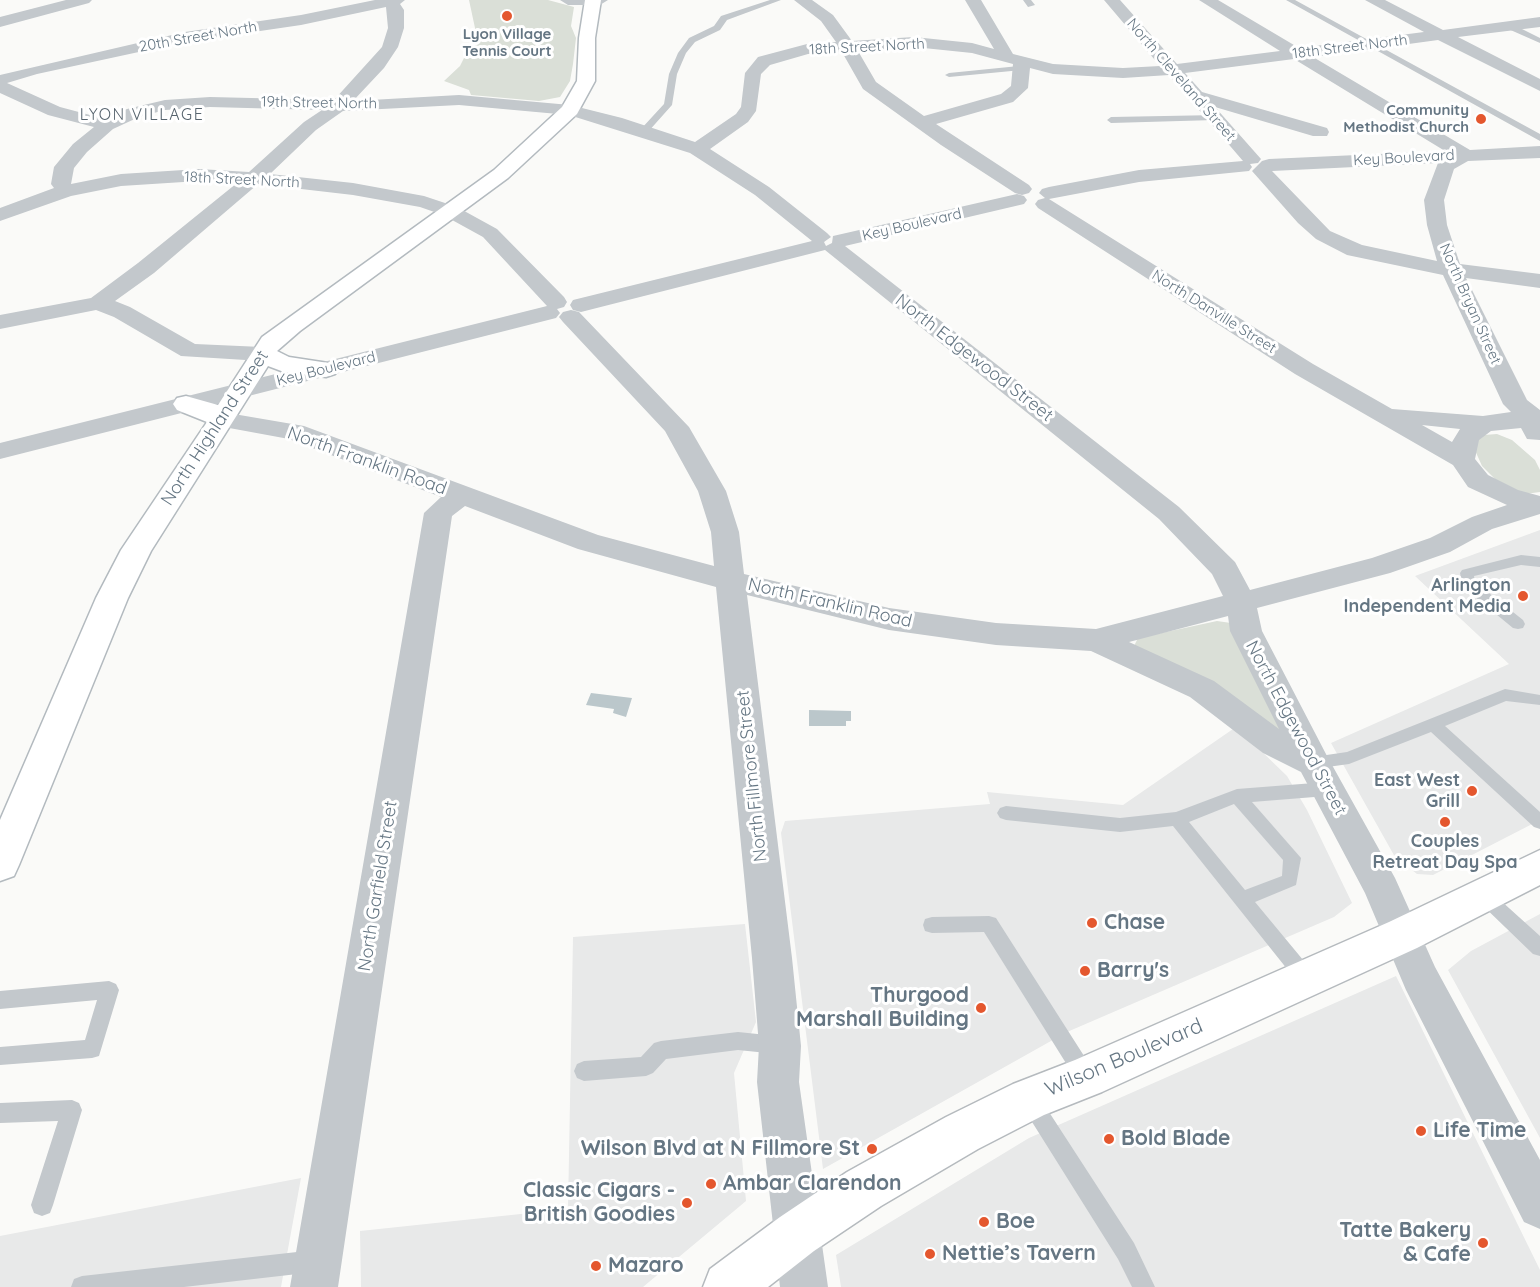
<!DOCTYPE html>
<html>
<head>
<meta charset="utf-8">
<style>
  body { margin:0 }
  canvas { display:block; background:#fafaf8 }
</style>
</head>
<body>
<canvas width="1540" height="1287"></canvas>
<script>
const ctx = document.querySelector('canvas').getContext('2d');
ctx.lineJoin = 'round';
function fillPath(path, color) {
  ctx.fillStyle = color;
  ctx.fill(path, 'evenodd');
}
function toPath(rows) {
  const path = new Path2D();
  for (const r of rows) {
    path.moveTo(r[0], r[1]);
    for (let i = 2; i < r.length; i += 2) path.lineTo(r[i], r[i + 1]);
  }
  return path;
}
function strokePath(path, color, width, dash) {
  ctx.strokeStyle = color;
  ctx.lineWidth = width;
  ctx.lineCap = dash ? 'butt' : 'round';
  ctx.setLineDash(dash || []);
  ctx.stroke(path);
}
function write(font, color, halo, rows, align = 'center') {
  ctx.font = font + ' Quicksand,sans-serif';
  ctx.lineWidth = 6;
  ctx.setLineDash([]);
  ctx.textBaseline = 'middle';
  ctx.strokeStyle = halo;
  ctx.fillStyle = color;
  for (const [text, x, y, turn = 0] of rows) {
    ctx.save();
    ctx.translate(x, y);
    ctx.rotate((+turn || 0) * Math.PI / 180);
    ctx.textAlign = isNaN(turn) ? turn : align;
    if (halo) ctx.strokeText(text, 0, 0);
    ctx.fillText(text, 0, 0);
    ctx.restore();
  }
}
fillPath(toPath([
  [1540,530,1540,820,1433,875,1417,874,1395,857,1331,743,1509,664,1415,576],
  [1233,729,1252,742,1287,776,1307,810,1352,903,1334,917,1067,1032,823,1169,781,833,785,821,990,804,987,792,1123,805],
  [1540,914,1540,1138,1448,970,1471,951],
  [745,924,756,1022,734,1073,746,1201,643,1287,361,1287,360,1231,568,1209,573,937],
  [1396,976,1540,1270,1540,1287,841,1287,836,1255,1029,1138],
  [301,1178,281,1287,0,1287,0,1236]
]), '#e8e9e9');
fillPath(toPath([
  [469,0,548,0,574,7,571,26,576,38,573,64,570,81,560,97,539,101,471,95,469,90,444,81,460,66,474,38,475,28],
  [1497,434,1512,440,1535,460,1540,470,1540,492,1525,494,1499,483,1482,466,1474,448,1475,441,1484,435],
  [1217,621,1231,623,1285,733,1134,646,1138,638]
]), '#dadfd7');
fillPath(toPath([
  [591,693,632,698,626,717,613,713,614,709,586,705],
  [809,710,851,711,851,721,846,721,846,726,809,726]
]), '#bbc7cb');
const secondary = toPath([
  [585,0,601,0,595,38,595,81,577,114,508,178,300,331,277,351,289,357,335,364,339,369,335,374,326,377,284,372,268,366,151,551,128,598,19,865,14,876,0,881,0,820,96,598,121,550,207,422,177,410,173,404,177,398,186,396,218,405,262,337,494,170,562,107,577,81,579,38,585,0]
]);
const primary = toPath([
  [1540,850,1540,885,1417,948,1102,1092,1044,1115,978,1149,881,1206,814,1251,768,1287,703,1287,710,1269,780,1217,847,1172,946,1117,1013,1084,1075,1060,1389,922,1540,850]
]);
strokePath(secondary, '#b3babf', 3);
strokePath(primary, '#b5babe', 3);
fillPath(toPath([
  [770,0,781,0,727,20,720,30,695,42,686,53,677,74,672,105,647,133,641,133,641,129,664,104,669,74,678,53,689,38,714,26,721,16,770,0],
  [1023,0,1031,0,1035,5,1028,7,1023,0],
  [1286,0,1295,0,1540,134,1540,141,1286,0],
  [1506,24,1512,24,1540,38,1540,43,1506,28,1506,24],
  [1019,66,1023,68,1022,70,949,77,945,75,949,73,1019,66],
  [1218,115,1219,117,1215,120,1111,123,1107,120,1111,117,1218,115],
  [1521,555,1540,557,1540,567,1521,565,1474,576,1475,582,1523,620,1525,624,1523,628,1518,629,1513,628,1463,587,1460,573,1462,570,1521,555],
  [1505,689,1540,695,1540,705,1506,701,1445,726,1540,812,1540,829,1534,827,1431,732,1349,764,1313,769,1307,768,1305,763,1307,758,1313,757,1347,752,1505,689],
  [1327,782,1333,784,1335,789,1333,794,1327,796,1252,802,1301,858,1296,885,1255,902,1313,972,1316,978,1313,984,1306,987,1299,984,1173,826,1120,832,1006,820,1000,818,997,813,1000,808,1006,806,1120,818,1176,812,1237,789,1327,782],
  [1234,804,1283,860,1282,876,1245,890,1189,822,1234,804],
  [1483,887,1489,890,1540,936,1540,956,1533,954,1477,900,1474,895,1477,890,1483,887],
  [989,916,996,918,1093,1070,1096,1077,1093,1084,1086,1087,1079,1084,984,932,932,933,925,931,923,925,925,919,932,917,989,916],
  [109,981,116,984,119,990,99,1056,92,1058,0,1065,0,1047,85,1040,97,1000,0,1009,0,991,109,981],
  [738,1032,777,1036,784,1038,787,1045,784,1052,777,1054,738,1050,666,1059,653,1073,646,1076,584,1081,577,1078,574,1071,577,1064,584,1061,641,1057,654,1043,661,1041,738,1032],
  [1029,1089,1036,1092,1134,1243,1155,1287,1132,1287,1118,1259,1022,1106,1019,1099,1022,1092,1029,1089],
  [72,1100,79,1103,82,1110,53,1205,50,1213,42,1216,34,1213,31,1205,58,1121,0,1123,0,1103,72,1100],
  [315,1250,323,1253,326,1261,323,1269,315,1272,184,1287,71,1287,74,1279,82,1276,315,1250]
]), '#c3c8cc');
fillPath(toPath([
  [66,0,92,0,89,3,0,27,0,17,66,0],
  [375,0,405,0,400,4,404,10,404,28,398,47,384,68,353,101,459,95,570,105,622,118,695,142,736,114,741,107,745,73,758,57,807,44,836,42,821,21,794,0,812,0,833,15,852,41,914,37,972,43,994,49,965,0,981,0,1013,54,1053,64,1123,68,1160,66,1104,0,1120,0,1177,64,1280,51,1199,0,1218,0,1299,48,1424,32,1365,0,1385,0,1443,30,1540,17,1540,27,1458,37,1540,79,1540,91,1438,40,1313,57,1470,150,1540,146,1540,158,1468,161,1454,169,1444,200,1447,225,1460,264,1540,274,1540,288,1466,278,1527,400,1540,410,1540,440,1527,439,1521,428,1491,431,1479,440,1475,459,1488,475,1518,490,1540,496,1540,514,1492,529,1450,552,1390,573,1257,608,1262,631,1327,756,1395,878,1435,967,1540,1160,1540,1229,1524,1222,1406,990,1365,893,1301,772,1263,753,1190,697,1091,651,996,645,889,630,747,595,792,958,801,1046,799,1082,828,1287,780,1287,757,1082,759,1046,752,958,716,587,578,549,465,506,452,516,338,1287,290,1287,424,513,441,497,289,439,213,425,209,420,213,415,222,412,304,426,598,535,714,566,711,532,698,491,665,431,563,322,559,317,563,312,571,310,579,312,689,427,726,491,739,532,744,574,889,608,996,623,1096,629,1223,596,1212,574,1159,519,825,250,581,312,573,310,570,305,573,300,812,241,755,195,690,153,569,115,459,105,343,111,316,130,270,174,353,183,424,196,457,207,497,229,564,297,567,302,564,307,557,309,560,313,556,318,0,459,0,443,547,306,483,237,443,215,420,207,353,195,258,184,154,273,115,301,130,307,195,344,262,347,271,349,274,354,271,359,262,361,181,356,114,317,96,310,0,329,0,315,91,298,138,263,237,183,199,181,121,186,71,196,0,221,0,208,54,188,51,184,54,167,73,144,94,127,48,115,0,93,0,75,185,32,301,15,375,0],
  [386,7,388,28,382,47,334,100,210,97,165,100,127,109,105,119,60,107,7,83,37,74,185,42,301,25,386,7],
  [914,47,972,53,1013,64,1011,86,1001,94,924,116,876,82,858,51,914,47],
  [842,52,863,89,941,145,1015,193,1022,195,1029,193,1032,189,1029,185,936,124,1013,102,1028,88,1030,68,1053,74,1123,78,1169,75,1243,161,1139,170,1049,187,1042,189,1039,193,1045,198,1038,200,1035,204,1038,208,1295,374,1453,465,1468,487,1507,505,1472,517,1430,538,1372,558,1250,590,1235,562,1179,507,845,246,1024,204,1027,200,1024,196,1017,194,833,236,832,243,826,246,824,242,831,237,827,233,769,187,710,149,748,122,756,111,761,74,770,65,808,54,842,52],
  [1294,59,1445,151,1269,159,1262,161,1252,171,1298,223,1316,239,1347,255,1443,275,1503,404,1511,412,1483,416,1392,409,1313,364,1049,199,1139,182,1249,171,1252,167,1250,164,1258,163,1261,159,1215,107,1313,136,1327,136,1329,132,1327,128,1202,92,1185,73,1294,59],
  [210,107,322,110,304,122,249,172,199,169,121,174,71,184,74,168,87,152,113,129,139,117,165,110,210,107],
  [1438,163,1424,200,1427,225,1437,261,1362,245,1330,231,1272,171,1438,163],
  [1422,425,1460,429,1452,442,1422,425],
  [1228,616,1230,631,1279,729,1214,681,1129,642,1228,616],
  [560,0,608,0,600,5,568,5,560,0]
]), '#c3c8cc');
fillPath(secondary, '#fff');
fillPath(primary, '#fff');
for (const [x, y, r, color] of [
  [507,16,6,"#e4572e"],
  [1481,119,6,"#e4572e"],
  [1523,596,6,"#e4572e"],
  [1472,791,6,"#e4572e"],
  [1445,822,6,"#e4572e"],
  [1092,923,6,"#e4572e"],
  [1085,971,6,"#e4572e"],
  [981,1008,6,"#e4572e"],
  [1421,1131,6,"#e4572e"],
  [1109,1139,6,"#e4572e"],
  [872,1149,6,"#e4572e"],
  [711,1184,6,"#e4572e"],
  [687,1203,6,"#e4572e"],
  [984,1222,6,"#e4572e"],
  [1483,1243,6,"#e4572e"],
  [930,1254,6,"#e4572e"],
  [596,1266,6,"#e4572e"]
]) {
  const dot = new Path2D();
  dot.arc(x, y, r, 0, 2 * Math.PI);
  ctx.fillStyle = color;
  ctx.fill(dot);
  strokePath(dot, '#fff', 2);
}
write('bold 15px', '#657683', '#fff', [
  ["Lyon Village",507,34],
  ["Tennis Court",507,51],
  ["Community",1469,110,"right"],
  ["Methodist Church",1469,127,"right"]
]);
write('15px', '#657683', '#fff', [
  ["20th Street North",198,37,-10],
  ["18th Street North",867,47,-3],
  ["18th Street North",1350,47,-7],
  ["North Cleveland Street",1181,80,49],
  ["19th Street North",319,103,1],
  ["Key Boulevard",1404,158,-3],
  ["18th Street North",242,180,3],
  ["Key Boulevard",912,225,-13],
  ["North Bryan Street",1470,304,66],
  ["North Danville Street",1214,312,32],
  ["Key Boulevard",326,369,-14]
]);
ctx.letterSpacing = '1.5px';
write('16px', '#57646e', '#fff', [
  ["LYON VILLAGE",142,115]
]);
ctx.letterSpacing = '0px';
write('18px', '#657683', '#fff', [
  ["North Edgewood Street",974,358,38],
  ["North Highland Street",215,428,-57],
  ["North Franklin Road",367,461,20],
  ["North Franklin Road",830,603,13],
  ["North Edgewood Street",1296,728,62],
  ["North Fillmore Street",752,776,-96],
  ["North Garfield Street",378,886,-81]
]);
write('bold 18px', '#657683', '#fff', [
  ["Arlington",1511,586],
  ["Independent Media",1511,607],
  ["East West",1460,781],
  ["Grill",1460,802],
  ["Couples",1445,842,"center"],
  ["Retreat Day Spa",1445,863,"center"]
], 'right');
write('bold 21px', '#657683', '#fff', [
  ["Chase",1104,923],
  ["Barry's",1097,971],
  ["Thurgood",969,996,"right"],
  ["Marshall Building",969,1020,"right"],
  ["Life Time",1433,1131],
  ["Bold Blade",1121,1139],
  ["Wilson Blvd at N Fillmore St",860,1149,"right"],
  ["Ambar Clarendon",723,1184],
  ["Classic Cigars -",675,1191,"right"],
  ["British Goodies",675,1215,"right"],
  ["Boe",996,1222],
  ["Tatte Bakery",1471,1231,"right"],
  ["& Cafe",1471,1255,"right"],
  ["Nettie’s Tavern",942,1254],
  ["Mazaro",608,1266]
], 'left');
write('21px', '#657683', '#fff', [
  ["Wilson Boulevard",1124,1058,-23]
]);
</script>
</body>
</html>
